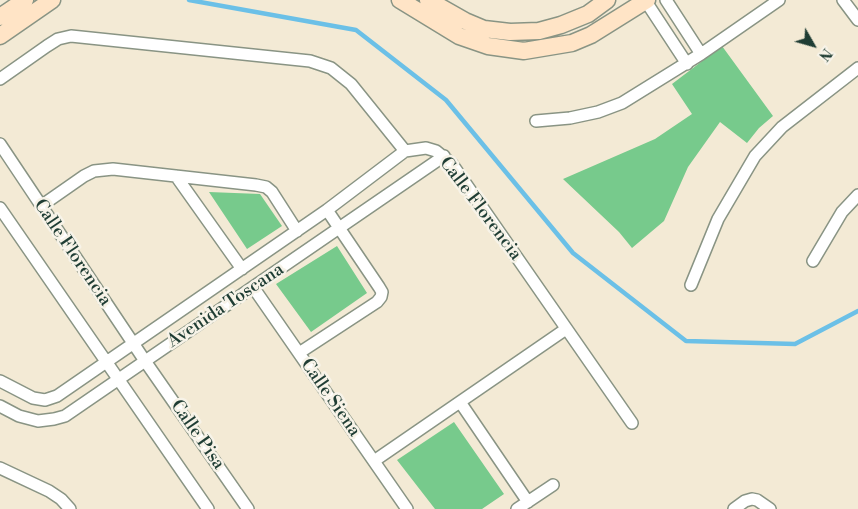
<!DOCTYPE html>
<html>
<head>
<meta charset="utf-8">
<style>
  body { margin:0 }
  #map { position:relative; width:858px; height:509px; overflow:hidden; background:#f3ead5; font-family:"Libre Bodoni",serif }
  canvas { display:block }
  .north { position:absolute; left:788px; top:20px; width:50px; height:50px; -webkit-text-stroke:4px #f7f3e8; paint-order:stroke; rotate:128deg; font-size:14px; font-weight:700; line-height:20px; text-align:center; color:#1f3d34 }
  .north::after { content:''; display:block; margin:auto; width:18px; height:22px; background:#1f3d34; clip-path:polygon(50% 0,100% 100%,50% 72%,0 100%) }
</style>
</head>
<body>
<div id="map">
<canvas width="858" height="509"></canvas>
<div class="north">N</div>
</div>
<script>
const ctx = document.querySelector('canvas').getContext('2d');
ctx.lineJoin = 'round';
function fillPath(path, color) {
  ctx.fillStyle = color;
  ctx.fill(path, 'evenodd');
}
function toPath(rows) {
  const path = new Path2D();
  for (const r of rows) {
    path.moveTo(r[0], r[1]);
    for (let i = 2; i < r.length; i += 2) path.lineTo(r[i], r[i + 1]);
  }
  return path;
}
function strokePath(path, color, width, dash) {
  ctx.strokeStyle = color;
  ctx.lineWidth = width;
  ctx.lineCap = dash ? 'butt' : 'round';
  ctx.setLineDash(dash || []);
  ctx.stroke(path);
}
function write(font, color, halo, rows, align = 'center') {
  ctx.font = font + ' "Libre Bodoni",serif';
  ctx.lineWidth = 5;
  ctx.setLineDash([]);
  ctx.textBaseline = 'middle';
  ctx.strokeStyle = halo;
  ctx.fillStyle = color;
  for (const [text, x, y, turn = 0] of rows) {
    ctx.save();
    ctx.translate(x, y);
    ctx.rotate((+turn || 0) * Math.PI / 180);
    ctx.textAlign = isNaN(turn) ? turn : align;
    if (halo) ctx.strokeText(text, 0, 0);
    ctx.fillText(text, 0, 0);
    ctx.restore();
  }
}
fillPath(toPath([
  [722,46,773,116,759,128,747,143,720,122,688,167,664,221,632,248,619,232,563,179,655,139,692,114,672,84],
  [209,192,260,194,282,226,247,249],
  [337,246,367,293,311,332,276,284],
  [454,422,504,494,482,509,435,509,397,460]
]), '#77ca8c');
strokePath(toPath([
  [189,0,356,30,446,100,573,253,686,341,795,344,858,311]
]), '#6bc0e7', 4.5);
const street = toPath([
  [645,0,687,64],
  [666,0,701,54],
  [843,0,858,20],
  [0,79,47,46,58,39,71,36,310,61,331,68,351,84,405,151,426,148,436,151,452,164,632,423],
  [536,121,570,118,598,112,622,103,701,54,779,0],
  [0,144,145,361,248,509],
  [176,176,242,269],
  [41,206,84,176,94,171,113,169,256,185,266,187,272,192,297,231],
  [0,208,208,509],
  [813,261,842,212,858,195],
  [691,285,718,219,755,156,782,127,858,68],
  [253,287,407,509],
  [299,353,377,302,381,297,382,292,379,287,327,210],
  [0,381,33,398,45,400,57,396,327,210,405,151],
  [460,402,528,502],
  [0,406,19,416,38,421,54,419,65,416,444,156],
  [374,461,566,329],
  [0,468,49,491,61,499,70,509],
  [517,509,553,485],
  [734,509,745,501,752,499,757,500,770,509]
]);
const secondary = toPath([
  [400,0,459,36,488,46,524,51,572,43,591,35,647,0],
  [428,0,465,21,484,29,510,32,539,31,561,25,588,14,607,0],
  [0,17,25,0],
  [0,36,52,0]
]);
strokePath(street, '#899484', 14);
strokePath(secondary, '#899484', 19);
strokePath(street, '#fff', 11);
strokePath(secondary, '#ffe4c6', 16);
write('18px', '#1f3d34', '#f7f3e8', [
  ["Calle Florencia",480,209,53],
  ["Calle Florencia",72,253,56],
  ["Avenida Toscana",226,306,-34],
  ["Calle Siena",330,398,55],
  ["Calle Pisa",197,435,55]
]);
</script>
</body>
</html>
